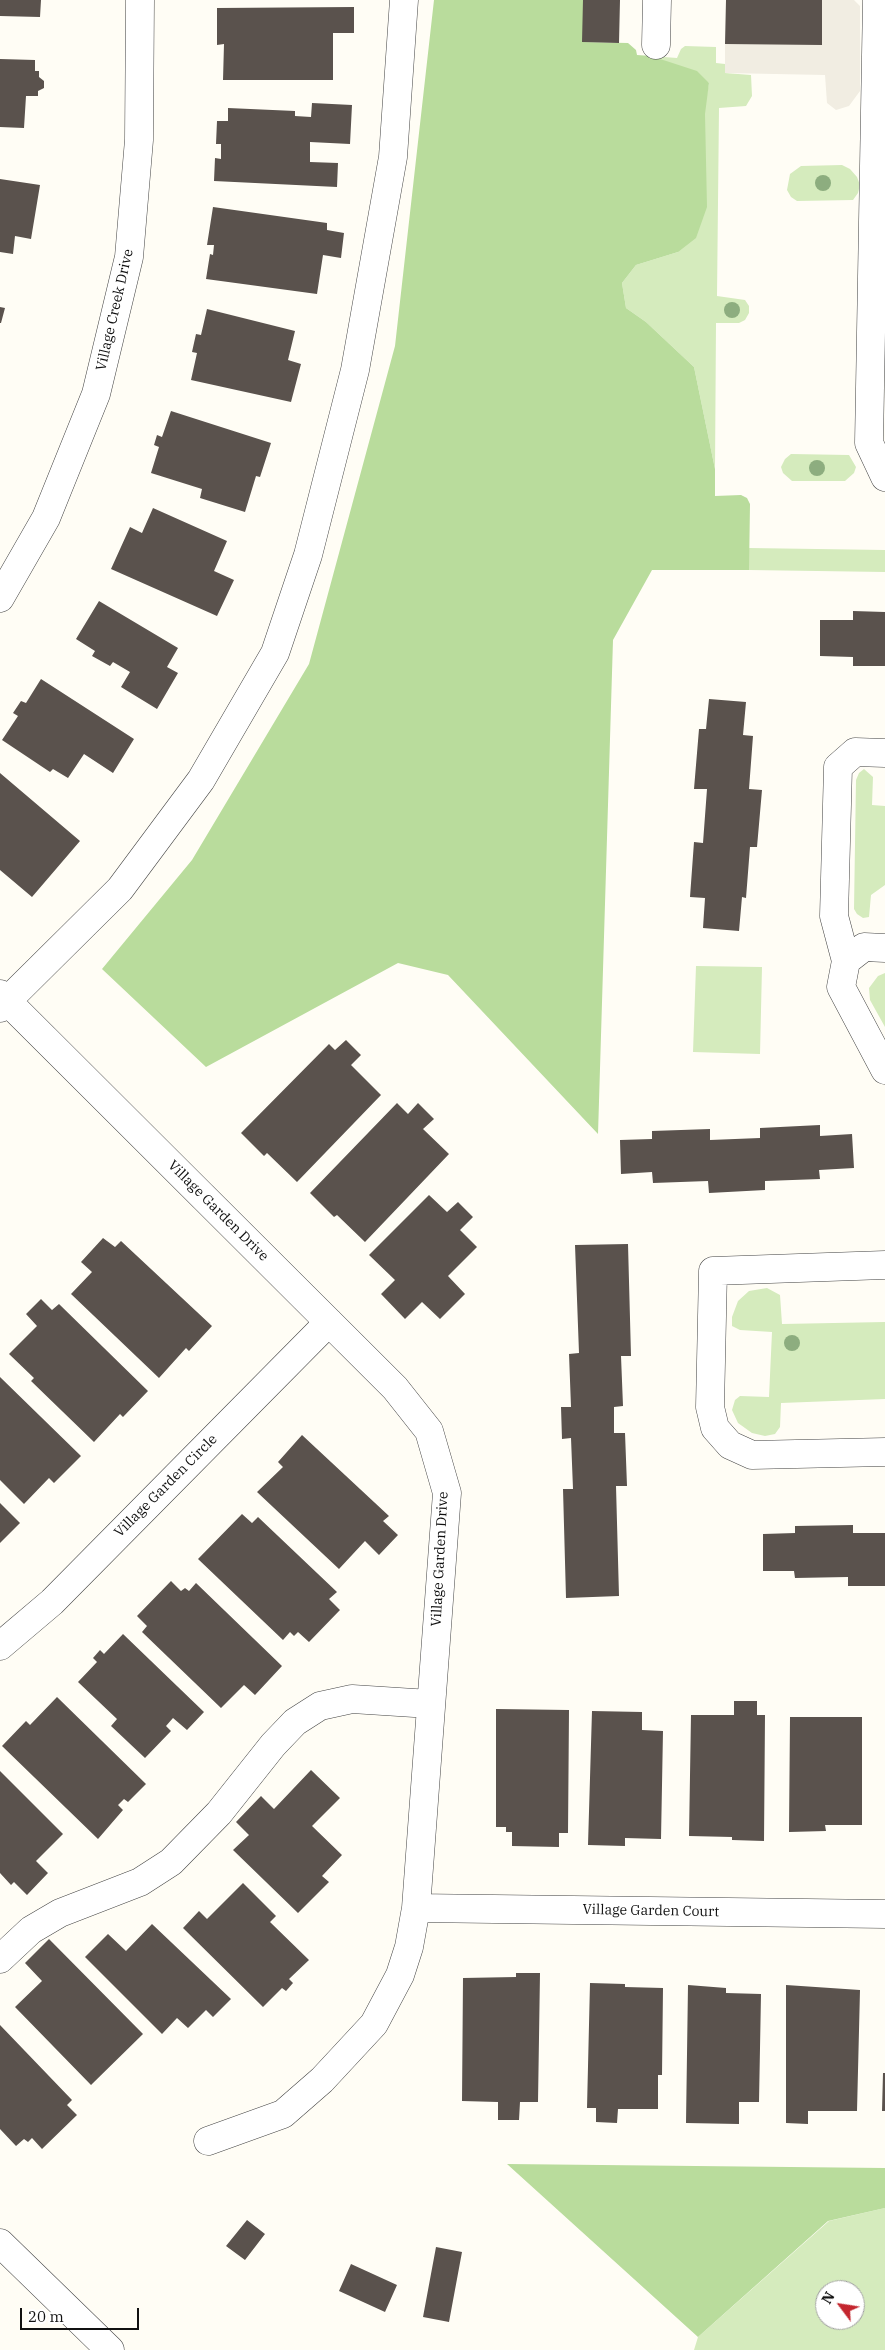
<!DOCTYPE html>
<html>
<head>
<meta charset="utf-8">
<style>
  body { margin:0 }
  #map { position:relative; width:885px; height:2350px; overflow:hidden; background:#fffdf5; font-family:"IBM Plex Serif",serif }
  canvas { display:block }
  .north { position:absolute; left:815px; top:2280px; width:50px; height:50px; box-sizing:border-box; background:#fff; border:1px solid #a0a0a0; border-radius:50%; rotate:301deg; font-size:14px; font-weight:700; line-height:20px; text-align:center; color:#111 }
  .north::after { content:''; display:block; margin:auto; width:18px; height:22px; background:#c4262e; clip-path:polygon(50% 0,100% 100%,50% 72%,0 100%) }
  .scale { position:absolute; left:20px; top:2308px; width:119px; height:22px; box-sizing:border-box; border:2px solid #111; border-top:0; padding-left:6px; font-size:15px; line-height:18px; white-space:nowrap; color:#111; -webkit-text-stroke:4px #fff; paint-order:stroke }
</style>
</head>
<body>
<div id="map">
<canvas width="885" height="2350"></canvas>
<div class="north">N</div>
<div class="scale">20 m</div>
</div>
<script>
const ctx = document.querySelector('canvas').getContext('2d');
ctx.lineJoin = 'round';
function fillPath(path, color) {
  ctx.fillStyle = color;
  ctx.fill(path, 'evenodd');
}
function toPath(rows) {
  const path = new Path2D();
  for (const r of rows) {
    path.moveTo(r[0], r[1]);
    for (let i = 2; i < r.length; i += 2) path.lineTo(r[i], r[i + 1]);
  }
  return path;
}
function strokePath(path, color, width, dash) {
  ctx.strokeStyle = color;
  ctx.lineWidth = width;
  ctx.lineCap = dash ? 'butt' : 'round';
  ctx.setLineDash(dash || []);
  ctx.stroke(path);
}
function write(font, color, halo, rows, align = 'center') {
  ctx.font = font + ' "IBM Plex Serif",serif';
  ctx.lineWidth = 5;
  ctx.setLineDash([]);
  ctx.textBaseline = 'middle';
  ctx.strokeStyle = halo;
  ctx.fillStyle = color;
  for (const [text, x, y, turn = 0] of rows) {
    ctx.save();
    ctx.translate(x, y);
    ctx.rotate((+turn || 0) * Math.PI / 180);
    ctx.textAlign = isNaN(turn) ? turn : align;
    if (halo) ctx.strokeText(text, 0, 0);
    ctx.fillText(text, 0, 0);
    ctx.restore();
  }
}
fillPath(toPath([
  [685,46,716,47,716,63,725,64,725,73,751,75,752,96,746,106,719,108,717,296,745,300,749,306,749,313,745,320,739,323,716,323,715,469,694,367,646,322,626,308,622,283,636,265,678,252,709,83,673,64,651,56,677,58,681,49],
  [842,165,850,169,857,177,860,185,858,193,853,200,797,201,791,197,787,190,790,174,801,166],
  [791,454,849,455,856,467,854,473,845,481,792,481,783,473,781,467,785,459],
  [749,548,885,550,885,572,749,570],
  [864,769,873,777,872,805,885,806,885,885,871,895,869,917,863,918,857,914,854,909,856,780,859,773],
  [696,966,762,967,760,1054,693,1052],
  [885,973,885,1027,870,1000,869,988,878,976],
  [767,1288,780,1295,782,1324,885,1322,885,1399,781,1403,780,1427,775,1434,765,1436,752,1433,738,1423,732,1410,735,1400,740,1396,769,1397,772,1332,740,1330,732,1326,732,1317,738,1301,749,1291],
  [885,2208,885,2350,694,2350,698,2337,829,2221],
  [825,2290,855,2290,855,2320,825,2320]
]), '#d5ebbd');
fillPath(toPath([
  [434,0,583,0,583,42,628,43,636,50,637,55,651,56,697,71,709,83,705,114,707,207,696,238,678,252,636,265,622,283,626,308,646,322,694,367,715,469,715,496,741,495,747,498,750,504,749,570,652,570,613,640,598,1134,448,975,398,963,206,1067,102,969,192,860,309,664,395,346],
  [507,2164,885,2168,885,2208,828,2221,698,2337]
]), '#b9dc9c');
fillPath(toPath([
  [822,0,854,0,860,6,860,91,849,106,836,110,827,103,825,75,725,73,725,44,822,44]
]), '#f1ede2');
fillPath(toPath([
  [0,0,41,0,40,17,0,16],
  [583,0,620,0,619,43,582,42],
  [726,0,822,0,822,45,725,44],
  [354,7,354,33,333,33,333,80,223,80,224,44,217,45,217,8],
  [0,59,35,60,35,71,39,71,39,77,44,81,44,88,38,91,38,96,26,96,24,128,0,127],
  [312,103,352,105,350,144,310,142,310,162,338,163,337,187,214,181,215,158,221,159,221,144,216,144,217,121,228,121,228,108,295,111,295,116,311,117],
  [0,179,40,185,31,239,15,236,13,254,0,252],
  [213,207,327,223,327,230,344,233,341,258,323,255,317,294,206,279,210,254,213,255,214,245,207,245],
  [0,307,5,308,1,323,0,323],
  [207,309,295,331,288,360,301,364,291,402,191,380,197,353,192,352,196,334,201,335],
  [171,411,271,443,260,477,256,476,245,512,200,498,202,489,151,473,159,447,154,445,157,435,162,437],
  [153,508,227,541,214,571,234,580,217,616,111,569,130,527,142,533],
  [99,601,178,648,167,667,178,673,157,709,121,687,130,672,113,662,110,666,92,656,95,651,76,639],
  [853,611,885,612,885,666,853,666,853,657,820,656,820,620,853,620],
  [41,679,134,739,113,773,84,754,68,778,53,769,50,772,2,740,18,716,13,713,21,701,26,703],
  [709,699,746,702,743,735,753,736,749,789,762,790,757,847,750,847,746,898,742,897,739,931,703,928,705,898,690,897,694,842,703,843,707,789,694,789,699,729,706,729],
  [0,773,80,841,32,897,0,870],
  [346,1040,361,1055,351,1065,381,1095,297,1182,267,1153,264,1156,241,1133,329,1044,335,1050],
  [397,1103,408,1114,418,1103,434,1119,423,1129,449,1154,365,1242,337,1215,334,1217,310,1193],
  [820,1125,820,1136,852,1134,854,1168,819,1170,820,1179,765,1181,765,1190,709,1193,708,1181,653,1183,652,1172,621,1174,620,1140,652,1139,652,1131,710,1129,710,1140,760,1138,760,1128],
  [429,1195,447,1212,458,1202,473,1217,460,1230,477,1247,448,1276,465,1294,440,1319,422,1302,405,1319,381,1294,395,1280,369,1255],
  [103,1238,115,1247,121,1241,212,1326,189,1351,186,1348,159,1378,71,1294,92,1272,81,1262],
  [628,1244,631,1356,621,1356,623,1406,614,1407,614,1433,625,1433,627,1486,616,1486,619,1596,566,1598,563,1489,573,1489,571,1438,562,1439,561,1407,571,1407,569,1354,579,1353,575,1245],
  [41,1299,52,1310,59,1304,148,1391,123,1417,120,1414,94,1442,31,1381,34,1378,9,1354,37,1326,26,1314],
  [0,1377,81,1456,54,1483,49,1478,24,1504,0,1480],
  [302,1435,389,1516,383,1521,398,1535,379,1555,365,1541,339,1569,257,1492,283,1467,278,1462],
  [0,1503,20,1523,0,1543],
  [242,1514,252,1523,258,1517,337,1592,329,1599,340,1610,309,1642,298,1632,294,1636,290,1632,283,1640,198,1559],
  [853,1525,853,1533,885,1533,885,1586,848,1586,848,1577,795,1578,794,1571,763,1571,763,1534,795,1533,795,1526],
  [171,1581,181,1591,185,1588,189,1591,196,1583,282,1666,255,1695,244,1685,221,1708,142,1632,147,1626,137,1616],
  [123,1634,204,1712,187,1730,173,1718,166,1726,171,1731,145,1758,111,1726,117,1719,78,1682,97,1662,93,1658,100,1650,104,1654],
  [57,1697,146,1784,128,1802,124,1799,118,1805,123,1810,98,1839,2,1746,26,1721,30,1725],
  [734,1701,757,1701,757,1715,765,1715,764,1841,732,1840,732,1837,689,1836,691,1715,734,1715],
  [496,1709,569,1710,568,1833,559,1833,559,1847,512,1846,512,1832,506,1832,506,1827,496,1827],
  [592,1711,642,1712,642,1730,663,1731,661,1839,625,1838,625,1846,588,1845],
  [790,1717,862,1717,862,1825,825,1825,826,1831,789,1832],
  [311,1770,340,1798,312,1826,342,1855,322,1876,329,1882,298,1913,233,1850,249,1835,236,1822,261,1796,274,1809],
  [0,1771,63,1834,36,1861,48,1873,27,1895,14,1882,11,1885,0,1873],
  [243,1883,276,1916,270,1922,309,1960,289,1979,293,1983,286,1991,282,1988,263,2007,183,1928,199,1911,207,1919],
  [152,1924,231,1999,213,2017,206,2010,188,2028,177,2018,162,2034,85,1957,108,1934,126,1951],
  [49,1939,143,2034,91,2085,15,2007,42,1981,25,1963],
  [516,1973,540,1973,538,2102,520,2102,519,2120,498,2120,498,2102,462,2101,463,1978,516,1977],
  [590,1983,625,1984,625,1987,663,1988,662,2075,658,2075,658,2109,618,2109,617,2123,596,2122,596,2108,587,2108],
  [688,1985,726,1988,726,1993,761,1994,759,2102,739,2102,739,2124,686,2123],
  [786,1985,860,1990,857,2111,808,2111,808,2124,786,2123],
  [0,2025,72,2100,67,2105,77,2115,42,2149,32,2138,28,2142,24,2139,16,2146,0,2129],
  [883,2073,885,2073,885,2111,882,2111],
  [247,2220,265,2234,245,2260,226,2246],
  [436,2247,462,2252,449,2322,423,2317],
  [351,2264,397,2285,385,2312,339,2291]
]), '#5a524d');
const minor = toPath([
  [877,0,869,443,885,477],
  [656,45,657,0],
  [0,598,46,518,96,394,129,257,139,140,140,0],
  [885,948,864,947,846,961,841,987,885,1070],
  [846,961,834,916,838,767,855,752,885,753],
  [0,994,395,1388,429,1431,447,1493,416,1908,409,1947,400,1975,374,2024,322,2080,283,2114,208,2141],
  [0,1008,120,889,201,780,275,653,308,555,355,370,393,157,404,0],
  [885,1265,713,1271,710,1407,715,1428,730,1445,752,1455,885,1452],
  [0,1646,52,1602,329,1322],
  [416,1908,885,1914],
  [0,1959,31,1930,60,1913,140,1882,171,1862,219,1813,273,1745,295,1722,320,1706,352,1699,430,1704],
  [0,2243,110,2350]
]);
strokePath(minor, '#444', 29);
strokePath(minor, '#fff', 28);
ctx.fillStyle = '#8dad7f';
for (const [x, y] of [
  [823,183],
  [732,310],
  [817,468],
  [792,1343]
]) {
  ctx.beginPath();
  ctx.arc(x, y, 8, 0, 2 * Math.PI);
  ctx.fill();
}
write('14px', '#111', '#fff', [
  ["Village Creek Drive",115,310,-77],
  ["Village Garden Drive",218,1211,45],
  ["Village Garden Circle",166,1486,-45],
  ["Village Garden Drive",440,1559,-87],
  ["Village Garden Court",651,1911,1]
]);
</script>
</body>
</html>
